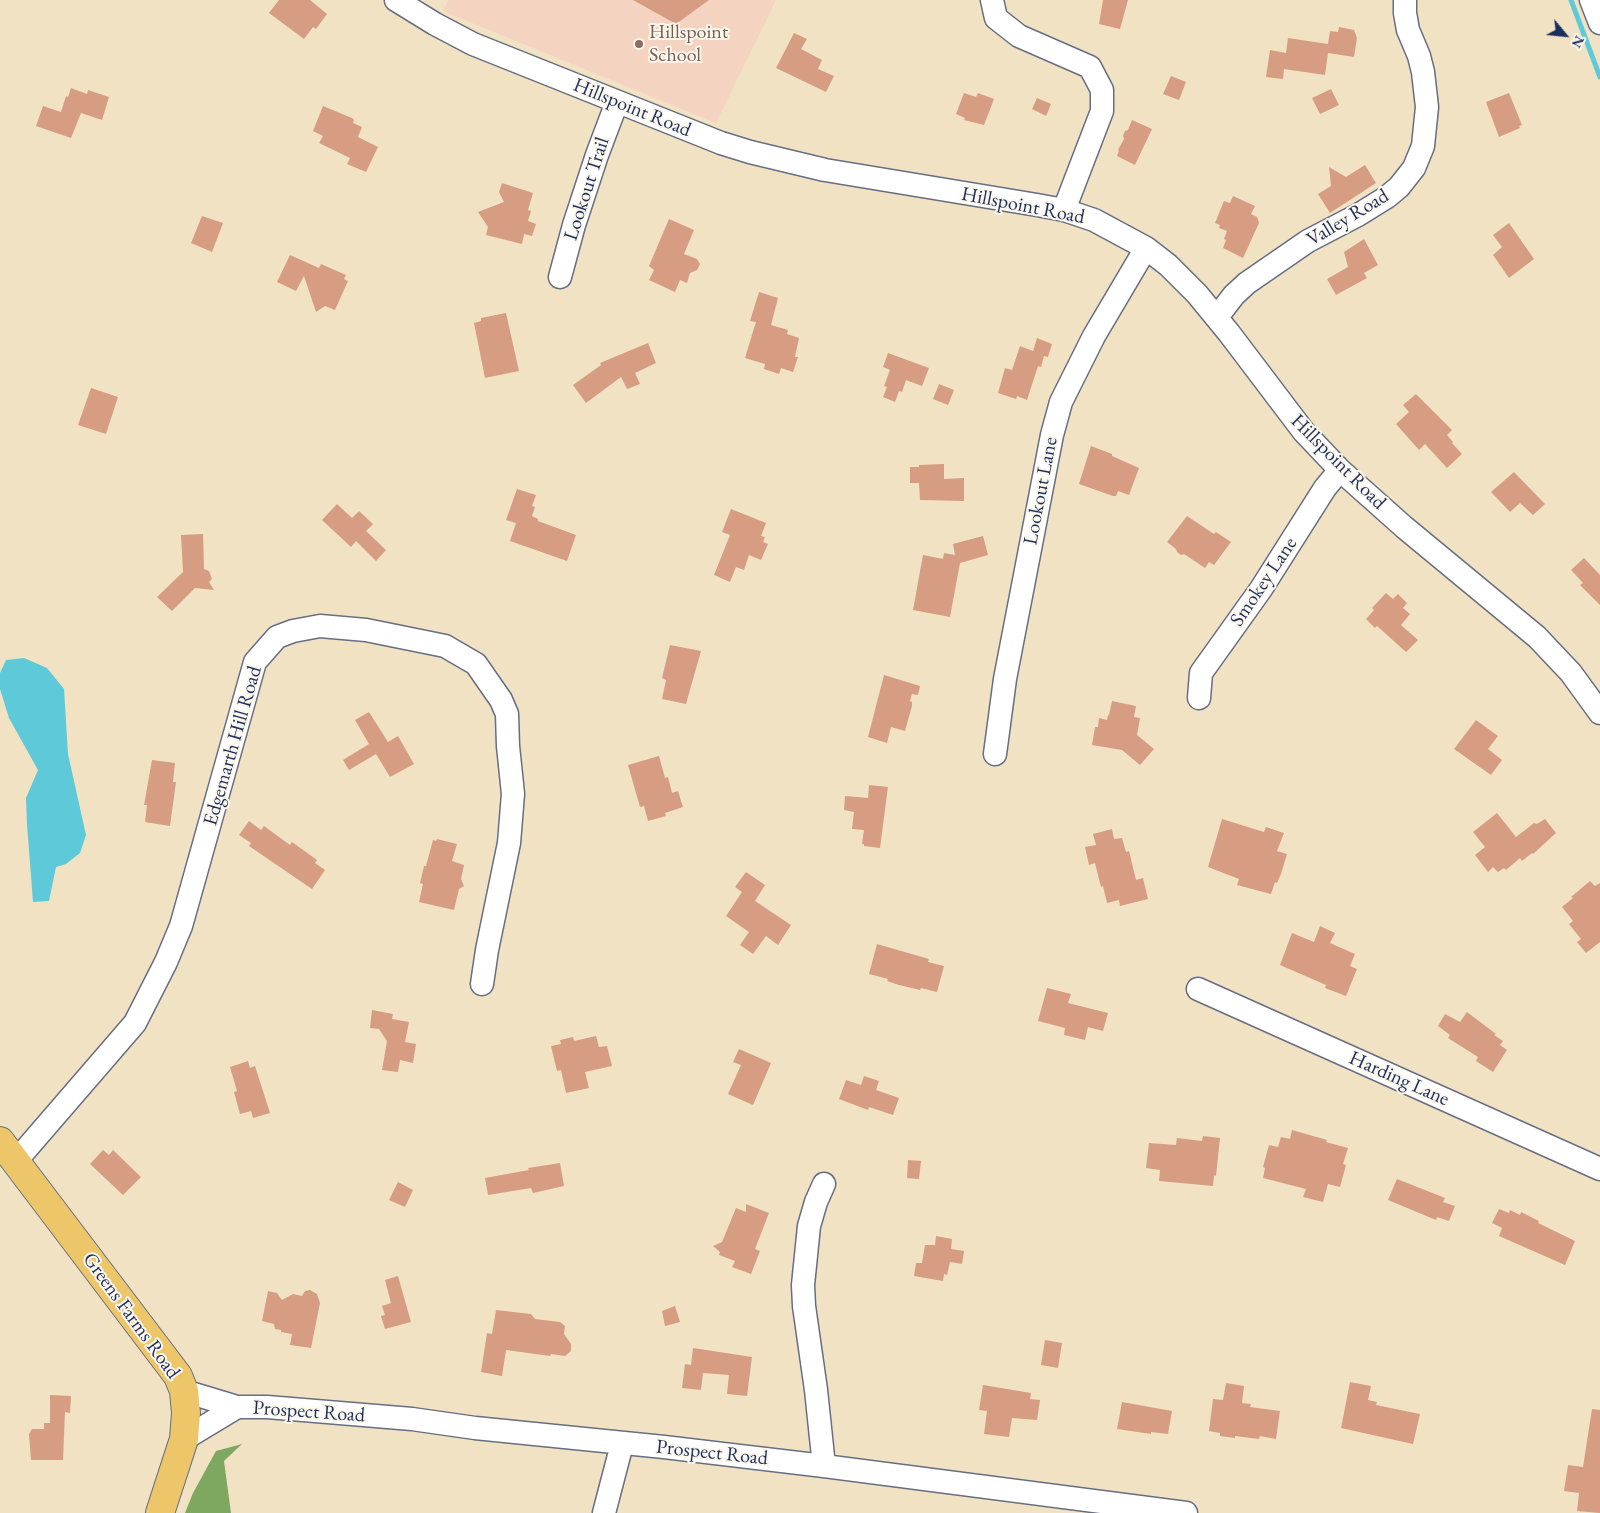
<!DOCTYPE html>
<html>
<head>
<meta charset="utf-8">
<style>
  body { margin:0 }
  #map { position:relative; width:1600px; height:1513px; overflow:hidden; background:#f1e2c4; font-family:"EB Garamond",serif }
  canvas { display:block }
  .north { position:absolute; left:1540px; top:10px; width:50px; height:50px; -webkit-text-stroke:4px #fbf7ec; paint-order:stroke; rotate:118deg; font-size:14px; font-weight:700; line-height:20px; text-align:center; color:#1b2f5e }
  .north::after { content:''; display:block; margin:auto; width:18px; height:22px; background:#1b2f5e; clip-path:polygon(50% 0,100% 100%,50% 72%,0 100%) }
</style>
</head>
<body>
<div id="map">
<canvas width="1600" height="1513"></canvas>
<div class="north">N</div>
</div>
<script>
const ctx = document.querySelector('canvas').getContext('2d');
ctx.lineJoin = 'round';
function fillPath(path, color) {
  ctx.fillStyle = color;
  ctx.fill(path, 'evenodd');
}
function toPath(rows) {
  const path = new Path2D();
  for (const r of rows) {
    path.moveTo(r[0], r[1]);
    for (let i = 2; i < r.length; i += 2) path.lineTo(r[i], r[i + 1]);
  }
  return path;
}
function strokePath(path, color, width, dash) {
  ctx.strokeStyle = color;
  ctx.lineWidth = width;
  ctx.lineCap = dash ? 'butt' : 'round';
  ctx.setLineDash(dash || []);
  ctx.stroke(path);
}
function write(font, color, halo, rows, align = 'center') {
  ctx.font = font + ' "EB Garamond",serif';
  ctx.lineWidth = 4;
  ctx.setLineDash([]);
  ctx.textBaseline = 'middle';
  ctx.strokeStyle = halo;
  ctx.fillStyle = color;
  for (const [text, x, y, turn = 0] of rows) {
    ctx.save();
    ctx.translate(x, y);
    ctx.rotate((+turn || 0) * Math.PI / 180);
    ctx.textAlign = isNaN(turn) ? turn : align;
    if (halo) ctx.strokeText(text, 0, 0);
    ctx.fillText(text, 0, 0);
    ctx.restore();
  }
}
fillPath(toPath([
  [449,0,776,0,716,123,443,11]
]), '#f4d3c1');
fillPath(toPath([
  [242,1444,224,1461,231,1513,185,1513,193,1493,216,1451]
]), '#7ea860');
fillPath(toPath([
  [24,658,47,668,64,689,68,754,86,835,80,853,66,864,56,867,49,901,33,902,27,824,26,798,38,770,9,718,0,689,0,673,6,660]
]), '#5ec9d8');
strokePath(toPath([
  [1571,0,1600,77]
]), '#5ec9d8', 5);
fillPath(toPath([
  [279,0,310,0,327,14,316,29,313,27,304,39,269,13],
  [633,0,709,0,676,24],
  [1103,0,1128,0,1120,29,1099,24],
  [1339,27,1354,30,1357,38,1354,57,1328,53,1325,75,1284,69,1283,79,1266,77,1270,50,1286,53,1288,38,1328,44,1330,31,1338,32],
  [794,33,807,39,801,49,822,60,818,69,834,76,826,92,776,68],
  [1171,76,1186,82,1179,100,1163,94],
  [71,88,87,94,88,90,109,97,102,120,81,113,71,138,36,126,43,106,61,112,66,96,68,97],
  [1331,89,1339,105,1320,114,1312,98],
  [964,93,976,97,978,93,994,99,984,125,964,120,965,118,956,114],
  [1509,93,1522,125,1519,126,1520,128,1499,137,1486,102],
  [1037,98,1051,104,1046,116,1032,109],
  [323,106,352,118,354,120,353,123,362,127,358,137,378,147,366,172,347,164,350,158,319,143,323,136,313,131],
  [1132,120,1152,129,1135,165,1117,156,1119,151,1118,150,1124,139,1123,136,1125,131,1128,130],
  [1365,165,1376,183,1330,213,1318,194,1331,186,1329,167,1346,177],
  [502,183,533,193,528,210,531,211,528,221,536,224,532,236,524,234,522,244,486,235,488,227,478,212,504,202,499,192],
  [1233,196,1255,206,1251,214,1257,217,1259,223,1243,258,1223,248,1226,240,1224,239,1227,231,1219,228,1220,225,1215,223,1224,201,1230,203],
  [202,216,223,223,212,252,191,243],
  [669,219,694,230,684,254,697,259,700,264,697,270,690,273,687,283,680,280,675,292,649,280,654,270,649,266],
  [1509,223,1534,259,1509,278,1493,255,1502,247,1493,235],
  [1364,239,1378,265,1364,273,1367,278,1336,295,1327,279,1348,267,1344,252],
  [290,255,319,268,321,264,346,275,344,279,348,281,335,310,325,306,316,312,304,276,296,291,277,282],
  [759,292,778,298,771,325,788,330,787,334,799,338,795,357,798,357,793,372,781,368,779,374,764,369,765,364,745,358,754,328,756,322,750,321],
  [506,313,519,371,485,378,474,323,481,321,481,318],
  [1037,338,1052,344,1048,357,1044,356,1041,367,1038,366,1027,400,1017,396,1016,399,998,393,1005,368,1012,370,1020,346,1033,351],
  [648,343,656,363,635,373,640,384,627,389,621,377,586,403,573,385,601,365,600,363],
  [888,353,929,368,922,386,906,380,902,392,899,391,895,402,883,397,887,387,884,386,890,370,883,367],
  [939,384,954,390,948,405,933,399],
  [91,388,118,397,106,434,78,425],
  [1416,394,1452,430,1447,435,1453,442,1452,443,1462,454,1447,468,1425,444,1419,450,1396,424,1409,412,1403,405],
  [1091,446,1112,454,1112,456,1139,468,1129,495,1118,491,1116,496,1113,496,1079,484],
  [944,464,944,479,964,478,964,501,920,500,919,483,910,483,910,467,919,467,919,465],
  [1514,472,1545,504,1533,515,1520,503,1510,512,1491,492],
  [517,489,536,495,532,506,535,507,532,516,538,519,538,521,576,535,567,561,510,541,516,523,506,520],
  [337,504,352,518,359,511,373,524,366,531,386,550,376,561,356,541,351,547,322,520],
  [731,509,766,523,761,536,765,537,763,542,768,544,761,560,749,555,744,570,736,567,730,582,714,575,730,535,722,532],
  [1187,516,1214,534,1216,532,1231,542,1214,565,1209,562,1205,568,1184,554,1181,555,1177,552,1176,549,1167,542],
  [203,534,204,569,209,571,212,579,209,582,214,590,195,588,172,611,157,597,183,572,181,535],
  [983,536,988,555,960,563,950,617,913,610,923,555,943,559,944,553,955,555,953,544],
  [1584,558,1600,575,1600,605,1580,585,1583,583,1571,570],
  [1386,593,1393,599,1398,594,1407,603,1403,608,1410,614,1401,625,1418,640,1406,652,1377,626,1375,628,1366,619,1374,610,1372,608],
  [670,645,701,651,686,704,662,699,666,680,662,678],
  [884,675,920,686,918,695,912,694,910,701,912,702,912,706,905,731,891,727,887,743,868,737],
  [1112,701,1136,706,1134,717,1140,718,1137,735,1154,749,1140,765,1122,750,1092,745,1095,727,1098,727,1099,718,1107,720,1108,715,1109,715],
  [369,712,388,742,398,736,414,764,390,777,376,754,349,770,343,760,369,744,355,720],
  [1476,720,1498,736,1488,749,1502,760,1491,775,1454,749],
  [659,756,665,778,668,777,672,793,678,791,683,807,665,813,666,816,648,821,644,806,640,807,628,765],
  [152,760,175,763,173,782,176,782,170,826,145,822,147,805,144,805],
  [869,785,888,787,880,848,864,846,864,844,862,844,864,830,852,829,854,812,844,810,845,796,868,798],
  [1497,813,1516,837,1534,823,1537,824,1545,819,1556,833,1533,854,1532,853,1522,861,1520,858,1506,870,1504,868,1498,872,1493,867,1488,872,1475,855,1485,847,1473,832],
  [1222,819,1264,832,1266,827,1284,833,1277,851,1287,854,1281,874,1277,883,1275,882,1271,894,1237,885,1239,879,1208,867],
  [249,821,261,830,264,826,290,845,292,842,317,860,315,863,325,870,312,889,249,846,251,843,239,835],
  [1112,829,1114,839,1122,838,1126,852,1129,851,1136,880,1143,878,1148,899,1120,906,1119,900,1107,903,1103,886,1101,887,1095,863,1089,865,1085,847,1096,845,1093,834],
  [437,839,457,844,452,861,464,865,461,879,464,886,459,889,454,910,419,902,423,884,420,883,424,866,426,866,433,840,436,841],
  [746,872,765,885,755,901,791,925,778,945,766,936,753,954,740,945,749,932,726,916,742,892,735,887],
  [1590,881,1595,886,1600,883,1600,942,1586,953,1577,942,1581,939,1569,924,1573,921,1562,907,1573,898,1571,897],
  [1320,926,1335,933,1330,943,1355,954,1350,966,1357,969,1346,996,1325,988,1326,985,1280,965,1292,933,1314,942],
  [877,944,929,959,928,962,944,966,937,992,921,988,920,990,899,985,887,981,888,979,869,974],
  [1047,988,1071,994,1068,1003,1108,1013,1103,1031,1088,1027,1085,1040,1064,1035,1065,1028,1038,1021],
  [372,1010,393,1014,392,1019,409,1022,405,1042,416,1044,413,1063,400,1060,398,1072,382,1070,387,1041,379,1029,370,1028],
  [1467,1012,1496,1034,1494,1035,1503,1041,1500,1045,1507,1050,1493,1072,1476,1061,1478,1057,1448,1038,1450,1035,1438,1026,1445,1014,1460,1022],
  [596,1036,599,1047,607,1046,612,1066,585,1072,589,1088,566,1093,561,1070,557,1071,551,1046,561,1044,560,1040,573,1037,574,1041],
  [739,1049,771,1063,753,1105,728,1094,741,1065,733,1062],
  [248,1061,250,1068,255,1066,270,1113,253,1118,251,1111,240,1114,234,1092,237,1091,230,1067],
  [864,1076,879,1081,876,1090,899,1098,893,1115,869,1107,868,1110,839,1099,846,1080,861,1085],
  [1292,1130,1327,1140,1326,1142,1348,1148,1343,1164,1346,1165,1340,1187,1328,1184,1323,1202,1303,1197,1306,1189,1263,1178,1265,1168,1263,1167,1269,1145,1278,1147,1281,1137,1290,1139],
  [1203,1136,1220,1138,1216,1176,1214,1175,1213,1186,1159,1181,1160,1170,1146,1168,1149,1143,1176,1145,1177,1138,1202,1141],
  [103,1150,109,1155,113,1150,141,1177,123,1195,90,1164],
  [908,1160,921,1161,919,1179,907,1178],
  [560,1163,564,1186,533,1193,531,1188,488,1195,485,1178,529,1170,528,1168],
  [1397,1179,1445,1198,1443,1202,1455,1206,1449,1221,1437,1217,1436,1220,1388,1200],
  [398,1182,413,1190,405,1207,389,1200],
  [746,1204,769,1213,755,1249,760,1251,751,1274,732,1267,735,1261,719,1255,720,1252,713,1246,722,1242,736,1208,746,1212],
  [1499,1209,1509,1213,1510,1210,1520,1215,1521,1212,1539,1221,1538,1223,1575,1241,1565,1265,1499,1236,1502,1228,1492,1223],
  [936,1236,952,1239,951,1249,964,1251,962,1264,950,1262,947,1275,944,1274,943,1281,914,1276,916,1263,922,1263,925,1245,935,1245],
  [398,1276,411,1322,385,1329,381,1316,385,1315,382,1306,391,1303,385,1280],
  [310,1290,317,1294,320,1303,311,1348,290,1345,292,1334,281,1332,281,1330,275,1329,274,1324,262,1321,268,1291,277,1293,282,1300,293,1294,302,1296,305,1291],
  [675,1306,680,1322,665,1326,662,1311],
  [496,1310,531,1314,535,1319,560,1322,565,1326,564,1334,571,1344,571,1351,565,1356,551,1354,550,1356,506,1350,502,1376,481,1372,487,1333,492,1334],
  [1045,1340,1062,1343,1058,1368,1041,1365],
  [693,1348,752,1357,747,1396,727,1394,729,1375,703,1373,701,1390,682,1388,685,1364,691,1365],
  [1350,1382,1371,1386,1368,1400,1377,1402,1376,1405,1420,1414,1413,1444,1341,1428],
  [1226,1383,1244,1386,1242,1403,1251,1404,1250,1407,1280,1411,1276,1439,1260,1436,1259,1439,1235,1436,1235,1438,1220,1436,1220,1433,1209,1431,1213,1399,1223,1400],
  [983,1385,1031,1393,1030,1399,1040,1400,1037,1420,1012,1418,1009,1437,984,1434,987,1411,979,1410],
  [50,1395,71,1396,70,1413,65,1412,63,1460,31,1460,29,1434,32,1429,44,1429,44,1423,50,1423],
  [1122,1402,1172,1411,1168,1434,1151,1432,1151,1434,1117,1429],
  [1592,1409,1600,1410,1600,1513,1577,1511,1579,1493,1564,1491,1568,1465,1583,1467]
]), '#d69d83');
const minor = toPath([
  [396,0,435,24,473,44,721,143,750,152,825,170,1037,205,1064,210,1094,220,1146,248,1168,265,1197,294,1229,333,1304,432,1340,470,1404,527,1537,637,1571,673,1600,713],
  [992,0,996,18,1019,36,1090,67,1102,90,1102,111,1064,210],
  [1591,0,1600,23],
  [560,277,574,225,597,155,617,102],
  [1217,317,1234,295,1247,283,1308,241,1358,215,1387,197,1399,187,1414,168,1423,146,1427,107,1423,72,1419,56,1408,30,1405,13,1405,0],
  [1199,698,1201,673,1261,589,1325,488,1340,470],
  [995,754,1005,679,1052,435,1061,402,1094,336,1146,248],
  [1198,989,1600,1169],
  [15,1162,135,1023,166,962,181,926,255,662,277,637,293,631,320,626,366,630,445,646,476,664,501,700,507,714,508,746,513,794,509,843,487,950,482,984],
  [184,1391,237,1407,267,1407,412,1419,475,1428,664,1447,824,1466,1186,1513],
  [184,1439,237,1407],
  [824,1466,816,1390,804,1306,803,1285,809,1226,816,1202,824,1184],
  [604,1513,622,1444]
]);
const major = toPath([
  [0,1141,178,1376,184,1391,186,1413,184,1439,160,1513]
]);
strokePath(minor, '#666e82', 25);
strokePath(major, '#666e82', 30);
strokePath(minor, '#fff', 22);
strokePath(major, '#ecc669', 28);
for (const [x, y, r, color] of [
  [639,44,5,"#8d6e63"]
]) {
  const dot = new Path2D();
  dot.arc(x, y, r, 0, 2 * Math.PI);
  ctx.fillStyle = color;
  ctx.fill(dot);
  strokePath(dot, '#fbf7ec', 2);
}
write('20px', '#785e54', '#fbf7ec', [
  ["Hillspoint",649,33],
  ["School",649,56]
], 'left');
write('20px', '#1b2f5e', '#fbf7ec', [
  ["Hillspoint Road",632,108,22],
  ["Lookout Trail",587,189,-72],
  ["Hillspoint Road",1023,206,11],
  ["Valley Road",1348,218,-31],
  ["Hillspoint Road",1338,462,45],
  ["Lookout Lane",1041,491,-79],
  ["Smokey Lane",1264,582,-56],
  ["Edgemarth Hill Road",233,746,-74],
  ["Harding Lane",1399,1079,24],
  ["Greens Farms Road",131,1316,54],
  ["Prospect Road",309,1412,4],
  ["Prospect Road",712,1453,6]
]);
</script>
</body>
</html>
